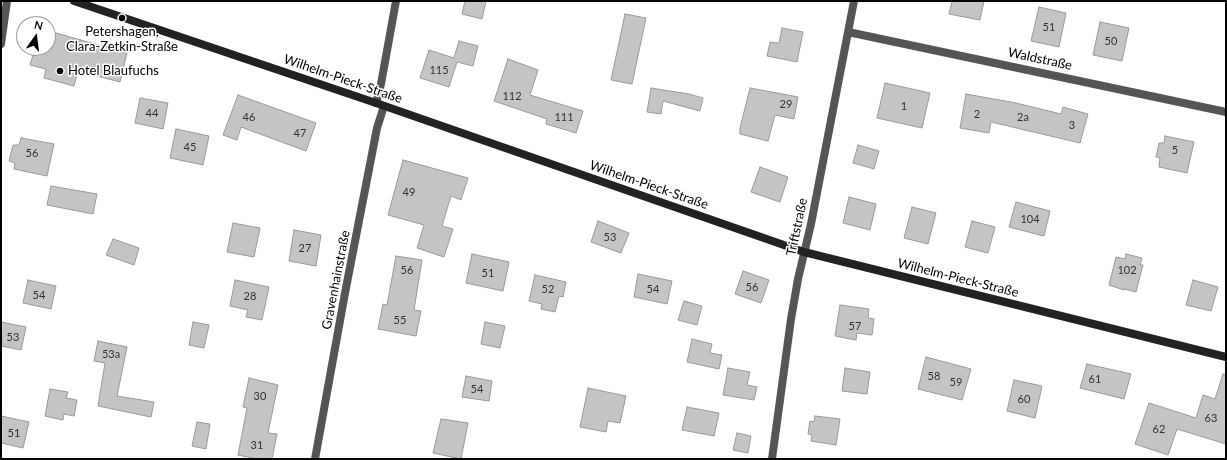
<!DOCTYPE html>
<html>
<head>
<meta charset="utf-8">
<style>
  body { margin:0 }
  #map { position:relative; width:1227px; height:460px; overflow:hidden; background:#fff; font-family:Lato,sans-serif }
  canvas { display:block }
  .frame { position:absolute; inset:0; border:2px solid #000; pointer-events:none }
  .north { position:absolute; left:16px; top:16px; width:40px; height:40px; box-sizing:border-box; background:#fff; border:1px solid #999; border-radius:50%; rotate:14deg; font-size:11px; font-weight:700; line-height:16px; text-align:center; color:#000 }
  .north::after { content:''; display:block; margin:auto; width:14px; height:18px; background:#000; clip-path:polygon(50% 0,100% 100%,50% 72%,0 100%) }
</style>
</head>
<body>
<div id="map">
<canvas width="1227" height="460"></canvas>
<div class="frame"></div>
<div class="north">N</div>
</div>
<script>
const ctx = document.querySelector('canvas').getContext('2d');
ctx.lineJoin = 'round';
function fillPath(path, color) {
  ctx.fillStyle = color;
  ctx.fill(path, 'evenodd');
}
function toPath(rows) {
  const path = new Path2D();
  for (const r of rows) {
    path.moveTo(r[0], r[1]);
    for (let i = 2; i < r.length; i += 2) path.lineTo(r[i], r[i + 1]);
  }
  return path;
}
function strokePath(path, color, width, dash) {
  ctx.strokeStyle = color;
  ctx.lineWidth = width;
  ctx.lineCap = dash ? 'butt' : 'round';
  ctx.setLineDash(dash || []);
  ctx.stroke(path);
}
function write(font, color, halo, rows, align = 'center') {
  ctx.font = font + ' Lato,sans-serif';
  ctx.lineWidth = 3;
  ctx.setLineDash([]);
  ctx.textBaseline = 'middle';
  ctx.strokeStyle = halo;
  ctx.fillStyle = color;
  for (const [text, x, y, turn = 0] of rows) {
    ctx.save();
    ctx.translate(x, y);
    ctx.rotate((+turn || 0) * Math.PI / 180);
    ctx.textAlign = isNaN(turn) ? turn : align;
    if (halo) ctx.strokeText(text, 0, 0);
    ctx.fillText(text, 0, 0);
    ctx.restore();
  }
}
const building = toPath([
  [465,1,486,1,482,19,462,14,465,1],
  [952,1,984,1,980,20,949,14,952,1],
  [1039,7,1066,13,1059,47,1031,41,1039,7],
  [625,14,646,18,632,84,611,80,625,14],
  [1100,22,1129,28,1122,61,1093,55,1100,22],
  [782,28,803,32,797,62,767,56,770,42,779,43,782,28],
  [56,33,127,53,120,82,78,71,74,86,44,78,46,69,30,65,35,48,52,48,56,33],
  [459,41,478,46,473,66,457,62,449,87,420,78,429,50,454,58,459,41],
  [508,59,538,70,530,95,583,111,576,133,546,124,547,119,494,101,508,59],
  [885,83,930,93,922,128,877,118,885,83],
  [651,88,689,94,703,98,700,111,663,101,661,114,647,112,651,88],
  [750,88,798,97,794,119,775,115,768,141,740,134,740,128,750,88],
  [966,94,1016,103,1061,114,1063,107,1088,114,1080,143,991,122,989,133,960,128,966,94],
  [238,95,316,123,306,151,241,127,237,140,223,135,238,95],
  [140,98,168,103,163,129,135,123,140,98],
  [176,129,209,136,203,165,170,158,176,129],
  [1165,136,1194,142,1187,173,1159,167,1160,158,1156,157,1159,143,1164,143,1165,136],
  [21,138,54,144,47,176,14,169,15,163,9,161,13,145,19,145,21,138],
  [858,145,879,151,874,169,853,163,858,145],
  [403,160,468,178,461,200,451,196,442,226,453,229,444,257,417,248,424,225,388,215,403,160],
  [760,167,788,177,780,202,751,192,760,167],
  [51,186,97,194,93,214,47,205,51,186],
  [849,197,876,204,870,230,843,223,849,197],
  [1016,202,1050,211,1044,236,1009,227,1016,202],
  [912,207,936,213,928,244,904,238,912,207],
  [598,221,629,233,621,253,591,242,598,221],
  [972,221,995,227,988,253,965,247,972,221],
  [233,223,260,228,254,257,227,252,233,223],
  [294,230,321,235,316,266,289,261,294,230],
  [113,239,139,248,134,265,106,255,113,239],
  [472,254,509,262,503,291,466,283,472,254],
  [1126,254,1142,258,1140,265,1143,265,1136,292,1124,289,1124,290,1109,285,1116,257,1125,259,1126,254],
  [396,256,422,260,414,310,421,311,416,336,378,329,383,304,387,305,396,256],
  [743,271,769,280,761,303,735,294,743,271],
  [638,274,672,281,667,304,634,297,638,274],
  [535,275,566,282,563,297,559,296,555,312,541,309,542,304,529,301,535,275],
  [28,280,56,286,51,309,23,303,28,280],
  [235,280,269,287,262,320,246,317,248,310,230,306,235,280],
  [1193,280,1218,287,1211,311,1186,305,1193,280],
  [684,301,702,306,697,325,678,320,684,301],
  [840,305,869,309,868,318,874,319,872,335,857,333,856,340,835,336,840,305],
  [1,322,26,327,21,350,1,346,1,322],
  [193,322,209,325,204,348,189,345,193,322],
  [485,322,505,326,500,348,481,344,485,322],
  [692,339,712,344,710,353,722,355,719,369,687,362,692,339],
  [98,341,127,347,117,396,154,402,151,417,98,406,105,363,94,361,98,341],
  [926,357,971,369,962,400,918,389,926,357],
  [1087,364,1131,374,1124,399,1080,388,1087,364],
  [728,368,750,372,747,385,757,387,754,400,723,395,728,368],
  [845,368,870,372,867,394,842,391,845,368],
  [1223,374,1226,375,1226,444,1177,429,1168,455,1135,444,1149,403,1196,418,1203,395,1215,399,1223,374],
  [466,376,492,381,489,401,462,397,466,376],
  [249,378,278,385,268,433,277,434,272,459,257,459,238,455,247,408,243,407,249,378],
  [1014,380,1042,386,1035,418,1007,411,1014,380],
  [588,388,626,396,620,423,608,421,606,432,580,427,588,388],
  [50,389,68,392,66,398,77,400,74,416,64,414,63,420,45,416,50,389],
  [687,407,719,413,714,436,682,430,687,407],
  [1,416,29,422,23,448,1,443,1,416],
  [815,416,840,419,836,445,811,441,812,435,808,434,810,421,814,422,815,416],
  [441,419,468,423,461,459,433,453,441,419],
  [197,422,210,424,206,449,192,446,197,422],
  [737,433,751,436,748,453,733,450,737,433]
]);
fillPath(building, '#c4c4c4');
strokePath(building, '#999', 1);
strokePath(toPath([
  [848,32,1226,112],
  [1,44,7,1],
  [376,103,381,84,396,1],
  [315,459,345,293,377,128,384,106],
  [772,459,791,319,798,279,811,224,854,1]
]), '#555', 8);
strokePath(toPath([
  [74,1,376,103,804,252,1226,357]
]), '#222', 8);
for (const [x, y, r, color] of [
  [122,18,4,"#000"],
  [60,71,4,"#000"]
]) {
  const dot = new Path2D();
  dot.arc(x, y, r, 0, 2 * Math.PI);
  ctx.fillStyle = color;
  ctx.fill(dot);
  strokePath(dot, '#fff', 1.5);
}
write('11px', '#313131', null, [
  ["51",1049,27],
  ["50",1111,41],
  ["115",439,70],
  ["112",512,96],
  ["29",786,104],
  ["1",904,106],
  ["44",152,113],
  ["2",977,114],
  ["46",249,117],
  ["111",564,117],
  ["2a",1023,117],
  ["3",1072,125],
  ["47",300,133],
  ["45",190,147],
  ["5",1175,150],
  ["56",32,153],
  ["49",409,192],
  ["104",1030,219],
  ["53",610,237],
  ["27",305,248],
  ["56",407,270],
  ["102",1127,270],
  ["51",488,273],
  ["56",752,287],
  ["52",548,289],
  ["54",653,289],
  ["54",39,295],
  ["28",250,296],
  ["55",400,320],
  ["57",855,326],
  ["53",13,337],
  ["53a",111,354],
  ["58",934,376],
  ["61",1095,379],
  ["59",956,382],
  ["54",477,389],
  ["30",260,396],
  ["60",1024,399],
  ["63",1211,418],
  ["62",1159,429],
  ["51",14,433],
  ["31",257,445]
]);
write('13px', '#000', '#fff', [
  ["Petershagen,",122,32],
  ["Clara-Zetkin-Straße",122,47],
  ["Hotel Blaufuchs",68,71,"left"]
]);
write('13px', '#000', '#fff', [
  ["Waldstraße",1040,59,12],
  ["Wilhelm-Pieck-Straße",343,79,19],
  ["Wilhelm-Pieck-Straße",649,185,19],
  ["Triftstraße",797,227,-78],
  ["Wilhelm-Pieck-Straße",958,278,14],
  ["Gravenhainstraße",336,280,-79]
]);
</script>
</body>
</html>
